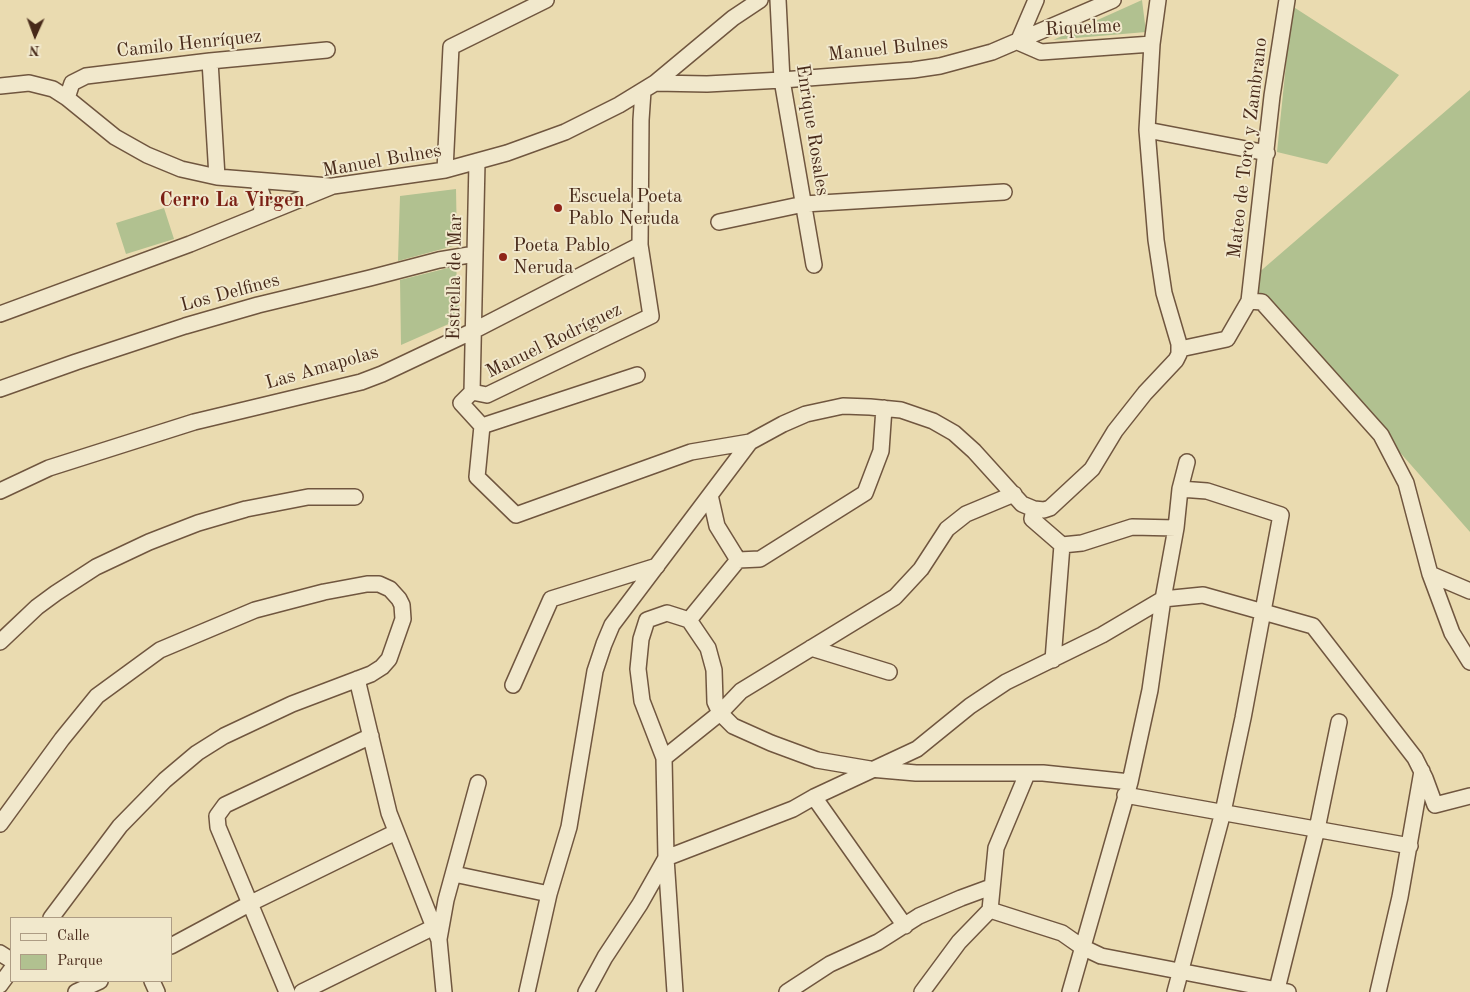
<!DOCTYPE html>
<html>
<head>
<meta charset="utf-8">
<style>
  body { margin:0 }
  #map { position:relative; width:1470px; height:992px; overflow:hidden; background:#eadbb0; font-family:"Old Standard TT",serif }
  canvas { display:block }
  .legend { position:absolute; left:10px; top:917px; width:162px; height:65px; box-sizing:border-box; background:#f1e8cc; border:1px solid #ad9c84; margin:0; padding:6px 9px; list-style:none; font-size:15px; color:#472919 }
  .legend li { display:flex; align-items:center; gap:10px; height:25px }
  .legend b { width:25px; border:1px solid #ad9c84 }
  .north { position:absolute; left:10px; top:10px; width:50px; height:50px; -webkit-text-stroke:4px #f1e8cc; paint-order:stroke; rotate:182deg; font-size:14px; font-weight:700; line-height:20px; text-align:center; color:#472919 }
  .north::after { content:''; display:block; margin:auto; width:18px; height:22px; background:#472919; clip-path:polygon(50% 0,100% 100%,50% 72%,0 100%) }
</style>
</head>
<body>
<div id="map">
<canvas width="1470" height="992"></canvas>
<ul class="legend">
<li><b style="height:6px;background:#f1e8cc"></b>Calle</li>
<li><b style="height:14px;background:#b1c190"></b>Parque</li>
</ul>
<div class="north">N</div>
</div>
<script>
const ctx = document.querySelector('canvas').getContext('2d');
ctx.lineJoin = 'round';
function fillPath(path, color) {
  ctx.fillStyle = color;
  ctx.fill(path, 'evenodd');
}
function toPath(rows) {
  const path = new Path2D();
  for (const r of rows) {
    path.moveTo(r[0], r[1]);
    for (let i = 2; i < r.length; i += 2) path.lineTo(r[i], r[i + 1]);
  }
  return path;
}
function strokePath(path, color, width, dash) {
  ctx.strokeStyle = color;
  ctx.lineWidth = width;
  ctx.lineCap = dash ? 'butt' : 'round';
  ctx.setLineDash(dash || []);
  ctx.stroke(path);
}
function write(font, color, halo, rows, align = 'center') {
  ctx.font = font + ' "Old Standard TT",serif';
  ctx.lineWidth = 4;
  ctx.setLineDash([]);
  ctx.textBaseline = 'middle';
  ctx.strokeStyle = halo;
  ctx.fillStyle = color;
  for (const [text, x, y, turn = 0] of rows) {
    ctx.save();
    ctx.translate(x, y);
    ctx.rotate((+turn || 0) * Math.PI / 180);
    ctx.textAlign = isNaN(turn) ? turn : align;
    if (halo) ctx.strokeText(text, 0, 0);
    ctx.fillText(text, 0, 0);
    ctx.restore();
  }
}
fillPath(toPath([
  [1142,0,1146,32,1052,40,1053,40],
  [1292,6,1399,75,1327,164,1277,152],
  [1470,90,1470,532,1249,281],
  [456,189,457,245,398,261,400,196],
  [164,208,174,239,126,254,116,223],
  [456,266,460,319,401,345,400,280]
]), '#b1c190');
const minor = toPath([
  [778,0,782,80,814,265],
  [1036,0,1018,42,1041,52,1152,44],
  [210,61,217,177],
  [655,83,707,84,782,80,913,70,940,66,992,52,1113,0],
  [0,86,29,83,53,89,67,98,115,137,147,155,181,169,217,177,329,186],
  [67,98,72,83,86,76,210,61,327,50],
  [1147,130,1267,153],
  [445,170,451,47,546,0],
  [257,181,263,197,261,215],
  [719,222,804,204,1004,192],
  [1249,301,1262,302,1381,435,1406,483,1430,574,1452,633,1470,662],
  [0,314,190,244,333,186,445,170,507,153,565,132,619,105,655,83,733,18,760,0],
  [1180,349,1227,339,1249,301,1272,96,1287,0],
  [0,389,76,362,185,326,258,305,370,278,439,260,475,254],
  [472,392,487,395,651,316,640,245,641,120,643,91],
  [472,392,461,403,482,426,477,477,516,515,691,452,750,442],
  [472,392,477,162],
  [482,426,637,375],
  [0,491,49,468,194,422,361,382,382,374,473,331,640,245],
  [710,495,717,526,738,560],
  [1034,509,1032,519,1062,545,1082,543,1132,527,1176,528],
  [1430,574,1470,591],
  [689,620,738,560,760,559,865,493,881,451,884,408],
  [0,642,37,607,56,593,96,567,149,542,198,523,246,509,308,497,355,497],
  [811,648,889,672],
  [1053,660,1062,545],
  [357,679,389,813,439,940,444,992],
  [513,685,551,599,657,566],
  [664,758,720,713,741,691,895,597,921,569,947,529,966,514,1014,494],
  [1125,795,1410,846],
  [814,797,905,926],
  [0,824,62,739,97,696,160,650,255,610,324,592,367,584,379,584,390,589,399,599,402,605,403,619,389,659,382,667,371,674,292,704,224,736,197,753,165,780,120,826,51,918],
  [454,874,549,894],
  [990,910,1062,933,1082,947,1101,956,1288,992],
  [439,939,446,900,478,783],
  [171,946,251,903,396,832],
  [0,953,11,960],
  [152,981,157,992],
  [0,985,11,970],
  [1277,989,1317,829,1339,722],
  [76,992,100,981],
  [287,992,218,827,217,816,225,805,371,736],
  [302,992,434,927],
  [527,992,549,894,569,827,595,671,604,644,612,625,750,442,783,424,806,414,843,406,870,407,901,410,933,421,954,433,974,451,1022,504,1034,509,1044,510,1050,508,1092,469,1115,431,1145,393,1176,360,1179,354,1179,344,1164,293,1156,240,1147,130,1152,44,1158,0],
  [586,992,605,957,640,904,666,858,664,758,642,701,638,669,641,639,647,620,667,613,689,620,708,648,714,670,715,702,720,713,733,726,771,743,817,760,870,769,916,773,1043,773,1130,782],
  [675,992,666,858,793,809,814,797,917,749,970,706,1006,682,1102,635,1163,599,1203,595,1313,626,1415,758,1425,778,1435,805,1470,796],
  [787,992,830,964,878,942,919,916,961,898,991,887],
  [922,992,959,942,990,910,996,848,1027,774],
  [1070,992,1130,782,1150,690,1163,599,1176,528,1180,489,1187,462],
  [1175,992,1223,812,1243,718,1281,515,1207,491,1180,489],
  [1378,992,1400,897,1422,771]
]);
strokePath(minor, '#70563f', 18);
strokePath(minor, '#f1e8cc', 15);
for (const [x, y, r, color] of [
  [558,208,5,"#8f2418"],
  [503,257,5,"#8f2418"]
]) {
  const dot = new Path2D();
  dot.arc(x, y, r, 0, 2 * Math.PI);
  ctx.fillStyle = color;
  ctx.fill(dot);
  strokePath(dot, '#f1e8cc', 2);
}
write('19px', '#472919', '#f1e8cc', [
  ["Riquelme",1083,28,-3],
  ["Camilo Henríquez",189,44,-6],
  ["Manuel Bulnes",888,49,-6],
  ["Enrique Rosales",812,130,81],
  ["Mateo de Toro y Zambrano",1248,148,-83],
  ["Manuel Bulnes",382,161,-10],
  ["Estrella de Mar",455,277,-89],
  ["Los Delfines",230,293,-15],
  ["Manuel Rodríguez",554,341,-26],
  ["Las Amapolas",322,368,-16]
]);
write('19px', '#472919', '#f1e8cc', [
  ["Escuela Poeta",568,197],
  ["Pablo Neruda",568,219],
  ["Poeta Pablo",513,246],
  ["Neruda",513,268]
], 'left');
write('bold 20px', '#7a1f14', '#f1e8cc', [
  ["Cerro La Virgen",232,201]
]);
</script>
</body>
</html>
